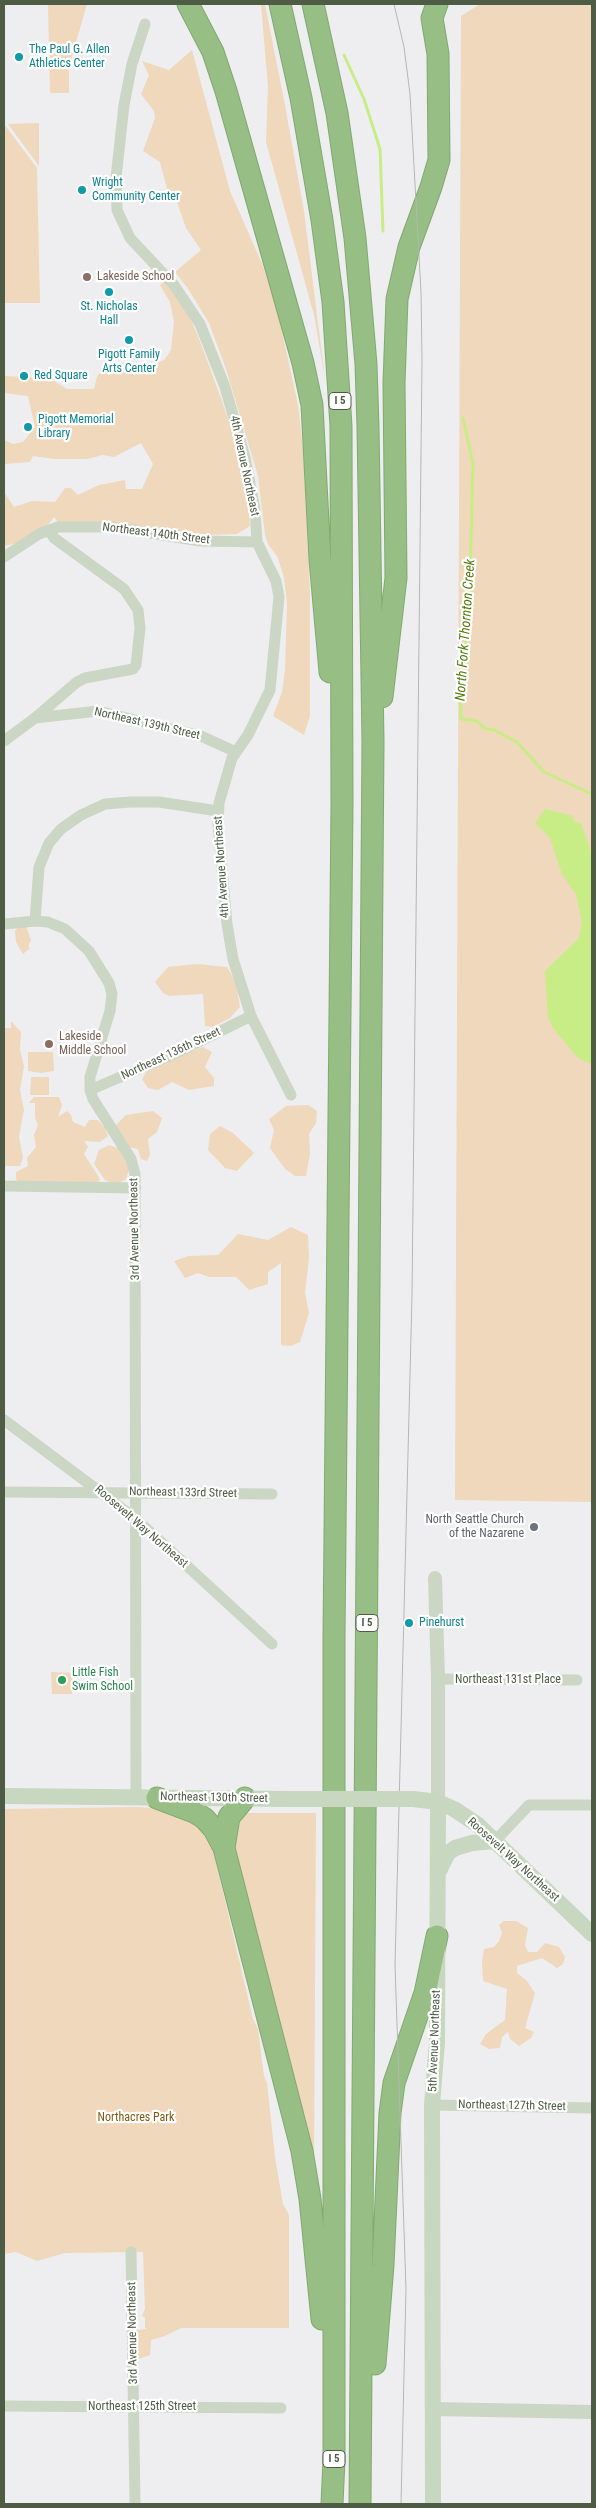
<!DOCTYPE html>
<html>
<head>
<meta charset="utf-8">
<style>
  body { margin:0 }
  #map { position:relative; width:596px; height:2508px; overflow:hidden; background:#eeeef1; font-family:"Roboto Condensed",sans-serif }
  canvas { display:block }
  .frame { position:absolute; inset:0; border:5px solid #4e5c46; pointer-events:none }
</style>
</head>
<body>
<div id="map">
<canvas width="596" height="2508"></canvas>
<div class="frame"></div>
</div>
<script>
const ctx = document.querySelector('canvas').getContext('2d');
ctx.lineJoin = 'round';
function fillPath(path, color) {
  ctx.fillStyle = color;
  ctx.fill(path, 'evenodd');
}
function toPath(rows) {
  const path = new Path2D();
  for (const r of rows) {
    path.moveTo(r[0], r[1]);
    for (let i = 2; i < r.length; i += 2) path.lineTo(r[i], r[i + 1]);
  }
  return path;
}
function strokePath(path, color, width, dash) {
  ctx.strokeStyle = color;
  ctx.lineWidth = width;
  ctx.lineCap = dash ? 'butt' : 'round';
  ctx.setLineDash(dash || []);
  ctx.stroke(path);
}
function write(font, color, halo, rows, align = 'center') {
  ctx.font = font + ' "Roboto Condensed",sans-serif';
  ctx.lineWidth = 4.5;
  ctx.setLineDash([]);
  ctx.textBaseline = 'middle';
  ctx.strokeStyle = halo;
  ctx.fillStyle = color;
  for (const [text, x, y, turn = 0] of rows) {
    ctx.save();
    ctx.translate(x, y);
    ctx.rotate((+turn || 0) * Math.PI / 180);
    ctx.textAlign = isNaN(turn) ? turn : align;
    if (halo) ctx.strokeText(text, 0, 0);
    ctx.fillText(text, 0, 0);
    ctx.restore();
  }
}
fillPath(toPath([
  [48,4,87,4,69,67,69,93,50,93],
  [261,4,265,4,285,105,304,211,325,379,314,315,266,142,268,87],
  [480,4,592,4,592,1502,455,1500,461,16],
  [192,50,230,191,263,266,278,313,298,405,303,449,310,594,310,716,304,735,273,716,282,692,285,670,287,604,284,578,278,558,268,544,265,535,258,476,226,369,209,323,189,290,175,272,201,250,186,228,177,202,167,189,160,162,143,151,155,118,154,111,141,94,149,75,142,61,169,70],
  [39,123,39,166,8,124],
  [4,124,37,168,40,303,4,303],
  [165,281,188,314,198,336,221,398,235,440,249,510,250,526,237,534,207,535,157,528,60,525,54,517,48,525,18,543,4,546,4,492,14,507,32,501,55,502,65,488,71,488,78,495,99,485,125,480,126,489,142,489,153,464,141,443,114,457,103,455,87,459,55,459,33,456,30,462,5,464,4,440,13,444,23,442,35,427,28,396,4,393,4,376,49,378,67,389,94,389,97,376,103,370,138,369,154,365,165,359,171,350,174,322,170,302,160,285],
  [20,925,26,926,31,940,28,946,30,948,23,954,16,942,15,931],
  [197,964,227,967,236,983,240,1007,230,1018,213,1027,205,1026,203,994,169,996,163,993,155,982,168,967],
  [11,1021,21,1032,20,1050,24,1066,20,1090,24,1110,19,1136,23,1158,20,1166,4,1166,4,1028,11,1028],
  [203,1047,212,1052,205,1067,214,1078,214,1086,189,1090,172,1082,158,1090,148,1088,142,1079,149,1067],
  [28,1052,53,1052,54,1071,41,1073,28,1071],
  [31,1077,49,1077,49,1095,30,1095],
  [34,1097,59,1097,62,1105,58,1117,67,1111,71,1115,73,1122,85,1127,89,1120,98,1120,105,1128,108,1136,100,1142,84,1141,88,1147,84,1154,100,1179,97,1186,19,1183,16,1179,16,1172,28,1166,27,1158,36,1147,34,1135,38,1125,35,1118,35,1103,29,1103],
  [308,1105,317,1111,316,1123,309,1134,310,1153,306,1176,295,1176,285,1169,270,1148,274,1130,269,1119,286,1106],
  [153,1111,162,1118,157,1132,148,1139,150,1155,147,1161,141,1159,138,1149,129,1147,120,1138,116,1125,126,1115],
  [220,1126,233,1133,254,1153,237,1171,225,1168,208,1150,210,1134],
  [109,1145,121,1149,130,1166,126,1179,115,1185,105,1180,94,1164,99,1150],
  [291,1227,308,1235,309,1258,305,1292,309,1313,300,1342,291,1346,281,1345,281,1263,268,1272,268,1284,249,1290,236,1277,209,1277,198,1273,185,1278,174,1261,188,1256,218,1255,238,1234,268,1240],
  [51,1672,72,1673,72,1694,52,1694],
  [134,1807,156,1808,193,1817,210,1837,253,2019,258,2029,264,2076,267,2083,275,2157,283,2204,289,2215,289,2328,181,2328,165,2336,151,2340,150,2355,136,2360,136,2330,147,2329,145,2328,145,2318,142,2316,145,2309,143,2252,65,2253,37,2261,16,2252,4,2254,4,1809],
  [238,1813,316,1813,314,2173,230,1839],
  [504,1921,516,1921,528,1928,525,1945,528,1952,537,1952,545,1943,559,1947,565,1957,563,1964,557,1968,542,1958,517,1966,517,1973,527,1981,535,1993,525,2028,534,2032,531,2038,519,2046,510,2039,508,2032,502,2037,500,2048,489,2049,480,2044,486,2034,505,2020,507,1989,483,1981,482,1961,484,1949,494,1947,499,1941,502,1933,499,1925]
]), '#efd8bb');
fillPath(toPath([
  [545,809,573,816,574,822,581,823,592,855,592,1064,578,1058,556,1032,548,1018,545,971,579,938,582,922,576,894,562,874,550,838,535,823]
]), '#c8ed87');
strokePath(toPath([
  [344,55,364,99,380,149,383,231],
  [463,418,473,463,469,615,460,694,461,719,477,721,484,728,494,730,517,742,544,772,592,794]
]), '#c8ed87', 3);
const motorway = toPath([
  [188,4,213,52,226,91,303,363,312,405,320,560,330,672],
  [280,4,301,98,322,220,333,302,341,426,342,804,334,1635,334,2460,332,2504],
  [313,4,337,113,355,238,366,364,368,427,373,741,360,2504],
  [382,697,396,578,394,383,397,299,409,247,431,187,439,160,438,54,432,18,437,4],
  [157,1798,194,1812,204,1818,214,1829,224,1848,302,2151,310,2199,322,2319],
  [224,1848,229,1817,245,1798],
  [375,2364,383,2265,390,2113,394,2083,425,1993,437,1936]
]);
strokePath(motorway, '#82aa70', 23);
strokePath(toPath([
  [145,24,132,64,124,105,116,178,117,210,130,238,174,285,200,324,225,387,245,457,255,510,257,542,276,581,279,597,270,690,248,735,232,758,219,803,218,824,227,924,233,959,251,1016,291,1095],
  [4,557,39,534,58,527,112,527,200,541,257,542],
  [35,718,77,682,85,678,133,669,136,665,140,628,138,610,124,589,54,538,49,530],
  [4,741,35,718,98,711,201,736,236,752],
  [35,921,39,867,49,843,61,829,81,815,105,804,130,802,159,802,218,811],
  [4,924,35,921,48,922,65,929,89,951,109,983,112,994,110,1011,90,1077,90,1090,93,1099,131,1159,135,1174,136,1797],
  [90,1090,176,1053,251,1016],
  [4,1186,136,1188],
  [4,1420,136,1519,272,1644],
  [4,1492,272,1494],
  [438,1679,577,1680],
  [495,1841,529,1805,592,1805],
  [432,2105,592,2108],
  [131,2252,135,2504],
  [4,2406,281,2408]
]), '#cbd6c4', 11);
strokePath(toPath([
  [435,1578,438,1679,438,1802],
  [432,2409,592,2412]
]), '#cbd6c4', 14);
strokePath(toPath([
  [4,1796,292,1799],
  [413,1799,438,1802,454,1809,478,1825,592,1934],
  [439,1871,448,1853,455,1848,472,1843,495,1841],
  [433,2504,432,2105,437,2042,438,1802]
]), '#c8d7c0', 16);
strokePath(motorway, '#97be85', 21);
strokePath(toPath([
  [394,4,404,47,410,94,421,292,422,360,412,1296,395,1965,406,2289,401,2504]
]), '#b2b9b0', 1);
strokePath(toPath([
  [292,1799,413,1799]
]), '#c8d7c0', 16);
for (const [x, y, r, color] of [
  [19,57,5,"#0f9aa8"],
  [82,190,5,"#0f9aa8"],
  [87,277,5,"#8d6e63"],
  [109,292,5,"#0f9aa8"],
  [129,340,5,"#0f9aa8"],
  [24,376,5,"#0f9aa8"],
  [28,427,5,"#0f9aa8"],
  [49,1044,5,"#8d6e63"],
  [534,1527,5,"#6b7280"],
  [409,1623,5,"#0f9aa8"],
  [62,1680,5,"#2e9e5b"]
]) {
  const dot = new Path2D();
  dot.arc(x, y, r, 0, 2 * Math.PI);
  ctx.fillStyle = color;
  ctx.fill(dot);
  strokePath(dot, '#fff', 2);
}
for (const [x, y, w] of [
  [340,401,22],
  [367,1623,22],
  [334,2459,22]
]) {
  const box = new Path2D();
  box.roundRect(x - w / 2, y - 8.5, w, 17, 4);
  ctx.fillStyle = '#fff';
  ctx.fill(box);
  strokePath(box, '#4e5c46', 1);
}
write('bold 11px', '#4e5c46', null, [
  ["I 5",340,401],
  ["I 5",367,1623],
  ["I 5",334,2459]
]);
write('12px', '#0d838f', '#fff', [
  ["The Paul G. Allen",29,50],
  ["Athletics Center",29,64],
  ["Wright",92,183],
  ["Community Center",92,197],
  ["St. Nicholas",109,307,"center"],
  ["Hall",109,321,"center"],
  ["Pigott Family",129,355,"center"],
  ["Arts Center",129,369,"center"],
  ["Red Square",34,376],
  ["Pigott Memorial",38,420],
  ["Library",38,434],
  ["Pinehurst",419,1623]
], 'left');
write('12px', '#785e54', '#fff', [
  ["Lakeside School",97,277],
  ["Lakeside",59,1037],
  ["Middle School",59,1051]
], 'left');
write('12px', '#4e5c46', '#fff', [
  ["4th Avenue Northeast",244,466,78],
  ["Northeast 140th Street",156,534,7],
  ["Northeast 139th Street",147,724,13],
  ["4th Avenue Northeast",222,867,-94],
  ["Northeast 136th Street",171,1054,-25],
  ["3rd Avenue Northeast",135,1229,-91],
  ["Northeast 133rd Street",183,1493,1],
  ["Roosevelt Way Northeast",141,1527,41],
  ["Northeast 131st Place",508,1680],
  ["Northeast 130th Street",214,1798,1],
  ["Roosevelt Way Northeast",513,1860,42],
  ["5th Avenue Northeast",435,2041,-88],
  ["Northeast 127th Street",512,2106,1],
  ["3rd Avenue Northeast",133,2333,-91],
  ["Northeast 125th Street",142,2407]
]);
write('12px', '#5b616d', '#fff', [
  ["North Seattle Church",524,1520],
  ["of the Nazarene",524,1534]
], 'right');
write('12px', '#27864d', '#fff', [
  ["Little Fish",72,1673],
  ["Swim School",72,1687]
], 'left');
write('12px', '#7e5b15', '#fff', [
  ["Northacres Park",136,2118]
]);
write('italic 14px', '#537d0c', '#fff', [
  ["North Fork Thornton Creek",466,630,-86]
]);
</script>
</body>
</html>
